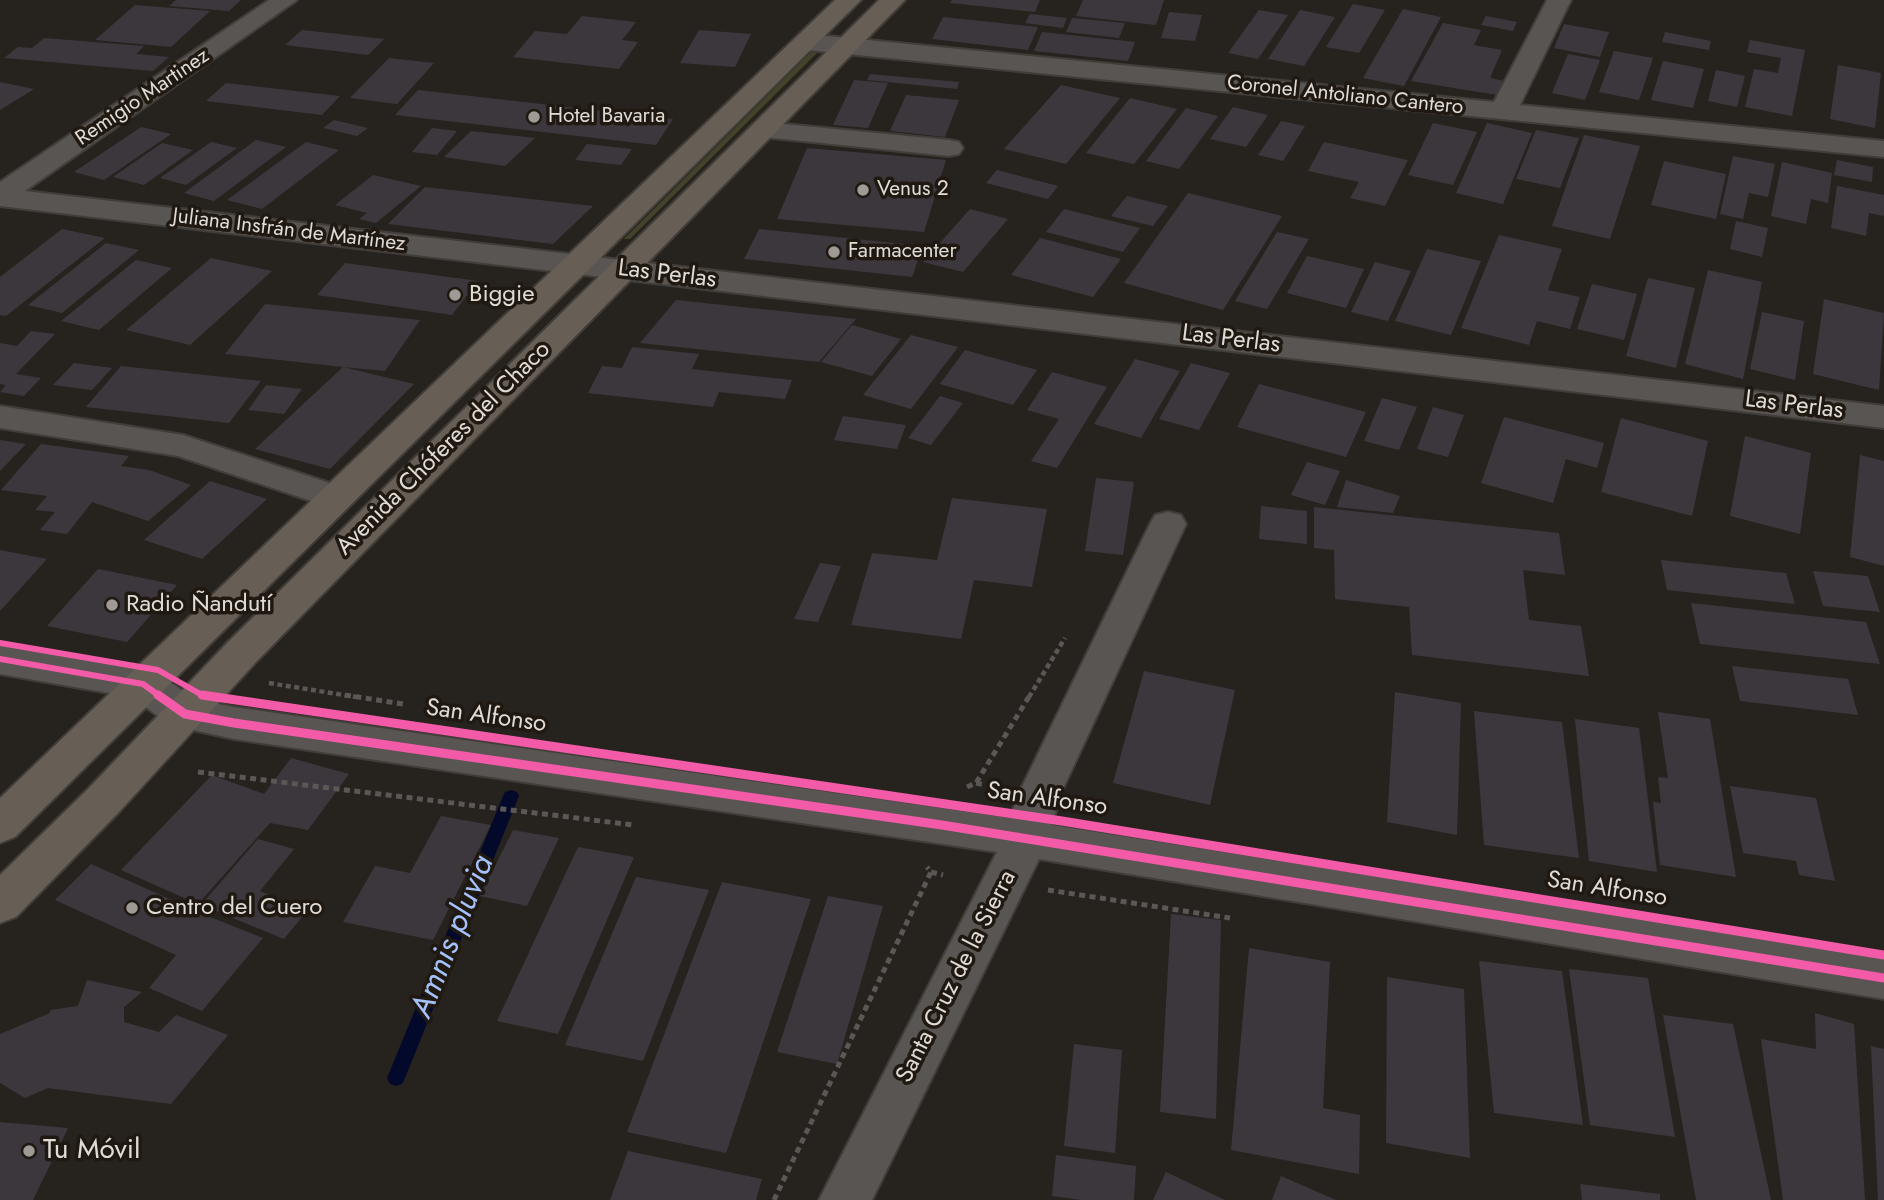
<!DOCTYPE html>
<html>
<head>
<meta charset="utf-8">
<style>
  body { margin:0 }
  canvas { display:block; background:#26221e }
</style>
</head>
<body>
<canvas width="1884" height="1200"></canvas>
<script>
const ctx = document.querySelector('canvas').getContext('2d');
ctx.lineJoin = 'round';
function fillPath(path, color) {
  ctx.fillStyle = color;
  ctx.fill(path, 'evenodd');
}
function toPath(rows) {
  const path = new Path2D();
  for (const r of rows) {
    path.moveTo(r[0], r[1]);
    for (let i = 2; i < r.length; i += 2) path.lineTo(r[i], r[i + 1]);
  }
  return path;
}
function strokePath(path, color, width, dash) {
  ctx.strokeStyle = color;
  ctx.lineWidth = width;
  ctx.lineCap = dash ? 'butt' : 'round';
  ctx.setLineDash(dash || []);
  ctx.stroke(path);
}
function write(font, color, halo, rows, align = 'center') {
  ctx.font = font + ' Jost,sans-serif';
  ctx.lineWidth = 7;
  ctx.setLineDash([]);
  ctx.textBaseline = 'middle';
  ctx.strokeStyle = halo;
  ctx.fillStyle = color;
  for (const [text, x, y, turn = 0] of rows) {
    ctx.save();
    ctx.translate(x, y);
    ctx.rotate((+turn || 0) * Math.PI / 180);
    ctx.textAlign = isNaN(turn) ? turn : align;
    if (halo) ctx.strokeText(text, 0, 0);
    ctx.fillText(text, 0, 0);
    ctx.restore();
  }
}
fillPath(toPath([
  [815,48,821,49,630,239,624,239]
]), '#424328');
fillPath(toPath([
  [511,790,517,792,519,796,405,1078,402,1084,396,1086,390,1084,387,1078,503,796,505,792,511,790]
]), '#03092b');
fillPath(toPath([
  [176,0,241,0,229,11,169,6],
  [952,0,1040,0,1035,12,950,3],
  [1083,0,1164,0,1156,25,1076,16],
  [1353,4,1385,10,1359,53,1326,47],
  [135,5,210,11,171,47,95,40],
  [1403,9,1441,17,1404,86,1363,78],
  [1259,10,1288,15,1258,59,1228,53],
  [1300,10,1335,17,1304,66,1268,59],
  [1169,12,1202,15,1195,41,1161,38],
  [1030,14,1067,18,1063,28,1025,23],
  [582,16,636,22,622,40,638,42,619,69,513,57,535,31,567,34],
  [1486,16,1517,22,1513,31,1481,25],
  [943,17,1038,27,1028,50,932,39],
  [1072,18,1125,23,1119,38,1066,32],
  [1443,23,1481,30,1474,45,1502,50,1490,78,1509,82,1503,96,1411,81],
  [1564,24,1609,32,1600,57,1554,48],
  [302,30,384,39,368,55,285,45],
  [699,30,751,34,735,67,680,63],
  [1042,32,1135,42,1128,61,1034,51],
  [1665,32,1711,41,1709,50,1662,42],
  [44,38,144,46,136,54,169,57,153,71,4,58,18,47,32,48],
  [1750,40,1805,50,1792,116,1745,107,1754,69,1778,73,1781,58,1747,52],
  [1614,51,1653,58,1639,100,1599,92],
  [1568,54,1600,60,1585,100,1552,93],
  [389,58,434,63,397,104,350,98],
  [1663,61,1704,69,1693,108,1651,100],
  [1838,65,1881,73,1875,128,1830,119],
  [1716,70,1745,76,1737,107,1708,101],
  [870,74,959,82,957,89,867,80],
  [854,80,888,83,868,128,833,125],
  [0,82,34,89,0,110],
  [226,83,340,96,322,115,206,101],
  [1061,85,1120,98,1066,164,1004,149],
  [418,90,673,119,656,145,395,115],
  [906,95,959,100,945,137,890,131],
  [1130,98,1177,109,1134,164,1086,153],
  [1233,107,1268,115,1246,147,1210,139],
  [1186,108,1218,116,1179,169,1146,161],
  [334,120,368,128,357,136,323,128],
  [1281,121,1305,126,1283,161,1258,155],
  [1433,123,1477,132,1453,185,1408,175],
  [1487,123,1532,133,1503,204,1456,193],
  [141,127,171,134,104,180,74,172],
  [432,128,457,131,437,155,412,152],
  [1536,130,1579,138,1560,188,1516,179],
  [471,131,535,138,505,166,444,157],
  [1584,135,1640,146,1610,239,1552,226],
  [256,140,286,147,214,201,184,193],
  [211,142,237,148,186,185,160,178],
  [306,142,339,150,262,209,227,200],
  [1324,142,1408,160,1385,206,1350,198,1359,182,1308,171],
  [162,143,193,150,144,185,113,177],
  [587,144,632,149,621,165,575,160],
  [807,148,946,160,924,232,777,219],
  [1733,156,1775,164,1768,197,1749,193,1743,219,1720,214],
  [1837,160,1873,167,1872,182,1834,175],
  [1664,161,1726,174,1716,219,1651,205],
  [1782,162,1832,173,1828,203,1811,199,1806,224,1771,216],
  [997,170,1058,186,1048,199,986,183],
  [373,175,421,186,376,223,359,219,367,213,335,205],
  [1837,186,1884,195,1884,216,1869,213,1866,236,1831,228],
  [425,187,593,206,553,244,388,224],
  [1188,193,1282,216,1223,310,1124,283],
  [1127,196,1168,206,1153,226,1111,216],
  [970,209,1008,219,963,272,923,262],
  [1064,209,1140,228,1123,252,1046,232],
  [1736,221,1768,228,1762,257,1730,249],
  [62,229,105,238,6,316,0,315,0,277],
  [759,229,923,246,912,277,744,259],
  [1277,232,1309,239,1267,309,1235,301],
  [1499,235,1562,249,1548,290,1580,297,1570,329,1537,321,1529,345,1461,328],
  [1040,238,1121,259,1093,297,1011,275],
  [106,243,139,250,62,313,28,305],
  [1427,249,1481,261,1451,335,1395,321],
  [1307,256,1364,269,1346,308,1287,293],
  [211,258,272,271,190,345,126,330],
  [136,260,172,268,99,330,61,321],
  [1375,262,1411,271,1388,321,1351,312],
  [345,263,478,281,452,315,317,295],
  [1708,270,1762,282,1743,379,1685,364],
  [1648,278,1695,288,1676,368,1626,356],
  [1592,284,1637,294,1624,340,1577,329],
  [1824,299,1884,313,1879,390,1813,374],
  [676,300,856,319,819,362,640,343],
  [265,304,420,320,385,371,343,367,414,384,330,469,255,449,343,367,225,354],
  [1762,312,1804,321,1795,380,1750,369],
  [852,325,901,339,872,376,821,362],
  [31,331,55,334,16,374,41,378,24,396,0,392,6,385,0,384,0,343,17,346],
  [911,335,958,347,911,409,863,395],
  [632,347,699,354,692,369,792,380,785,399,719,392,713,407,588,393,602,366,622,368],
  [965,350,1037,370,1013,405,940,384],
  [1135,359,1180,371,1141,438,1094,424],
  [74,363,112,368,92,390,53,385],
  [1191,363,1230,373,1199,430,1159,419],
  [121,366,261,381,229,423,86,407],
  [1052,372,1107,387,1057,468,1031,461,1059,419,1027,410],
  [1259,384,1366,412,1346,457,1237,427],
  [266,385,302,389,284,414,248,410],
  [940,396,963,403,931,445,908,438],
  [1382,398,1417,407,1399,450,1364,441],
  [1433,407,1464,415,1448,457,1417,449],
  [843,416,906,425,897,449,834,440],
  [1504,417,1604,443,1597,468,1566,459,1553,503,1481,483],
  [1621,418,1708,441,1692,516,1601,492],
  [1745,436,1811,453,1800,534,1730,516],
  [0,440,26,444,0,471],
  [41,444,129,456,121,466,149,470,191,485,148,521,92,502,67,534,40,530,55,512,35,510,47,496,1,490],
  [1860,455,1884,461,1884,566,1850,557],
  [1307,462,1340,471,1325,505,1291,495],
  [1096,478,1134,482,1123,555,1085,551],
  [1346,480,1400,496,1393,513,1337,507],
  [210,481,267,499,202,559,144,540],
  [952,498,1047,509,1032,587,974,580,961,639,851,625,872,553,937,560],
  [1261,506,1307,511,1307,544,1259,539],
  [1314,507,1559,533,1565,575,1523,570,1529,620,1581,626,1589,676,1412,655,1409,607,1335,599,1334,550,1314,548],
  [0,550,47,559,0,611],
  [1661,560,1786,573,1795,604,1667,590],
  [820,563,841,566,818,622,794,619],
  [98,569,177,585,127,642,47,626],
  [1813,571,1868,576,1880,612,1823,606],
  [1691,603,1866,622,1880,664,1700,644],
  [1732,666,1848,679,1858,715,1740,701],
  [1144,671,1235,690,1210,805,1113,783],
  [1395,692,1461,703,1457,835,1387,822],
  [1474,711,1562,722,1579,858,1484,845],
  [1658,712,1710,719,1736,877,1660,865,1653,802,1661,803,1658,777,1668,778],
  [1575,719,1639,728,1657,872,1589,861],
  [291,758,349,774,308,830,270,823,198,904,121,870,212,775,264,794],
  [1730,786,1816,798,1835,881,1799,875,1796,861,1743,853],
  [441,816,491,825,433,940,343,922,375,866,410,873],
  [513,830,559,838,527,906,480,896],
  [258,839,294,849,260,891,307,911,284,939,201,905],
  [578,847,634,857,558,1034,497,1021],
  [91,864,210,917,263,938,202,1011,149,988,176,955,55,900],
  [636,877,709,890,643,1061,565,1045],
  [722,882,811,899,726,1153,627,1132],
  [828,896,883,906,837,1064,777,1052],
  [1171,914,1221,920,1216,1119,1160,1112],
  [1249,948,1330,962,1323,1108,1360,1115,1359,1174,1231,1150],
  [1479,961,1562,971,1583,1125,1494,1113],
  [1569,969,1648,978,1675,1137,1590,1125],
  [1387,977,1464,989,1470,1158,1386,1143],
  [87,980,142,992,124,1007,124,1022,159,1032,176,1015,228,1035,171,1104,48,1088,25,1098,0,1083,0,1034,50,1013,50,1010,78,1006],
  [1815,1013,1854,1024,1865,1200,1783,1200,1761,1039,1816,1049],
  [1663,1015,1733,1024,1771,1200,1696,1200],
  [1074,1044,1122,1050,1115,1153,1064,1146],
  [1871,1046,1884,1049,1884,1200,1878,1200],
  [0,1122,68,1128,33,1200,0,1200],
  [628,1151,762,1179,756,1200,610,1200],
  [1056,1155,1136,1166,1134,1200,1082,1200,1052,1196],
  [1166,1172,1225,1200,1153,1200],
  [1281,1176,1336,1200,1272,1200],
  [1580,1184,1660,1194,1660,1200,1582,1200]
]), '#3c373d');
const minor = toPath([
  [269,0,297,0,25,191,1884,406,1884,428,0,206,0,182,269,0],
  [1547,0,1571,0,1520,105,1884,141,1884,157,807,50,798,47,794,42,798,37,807,34,1494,102,1547,0],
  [763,122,949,140,959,142,963,148,959,154,949,156,753,136,749,130,753,124,763,122],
  [0,406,183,435,348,489,353,497,348,505,335,509,178,456,0,428,0,406],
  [1168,512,1181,515,1186,524,1061,793,1052,825,1884,957,1884,999,1039,859,872,1200,819,1200,997,852,234,739,170,725,132,697,0,674,0,644,143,669,157,673,196,700,234,707,1010,818,1019,793,1150,524,1155,515,1168,512]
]);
const major = toPath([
  [835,0,861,0,15,837,0,843,0,798,835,0],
  [879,0,905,0,256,662,119,812,16,917,0,923,0,875,89,788,228,642,879,0]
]);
strokePath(minor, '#413d39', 4);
strokePath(major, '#413d39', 4);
strokePath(toPath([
  [269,683,356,697],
  [1029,697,1065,638]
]), '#5a5754', 4.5, [5, 3.5]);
strokePath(toPath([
  [345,695,403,704],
  [198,772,634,825],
  [976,783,986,785],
  [967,787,976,783,1030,695],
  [931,872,943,875],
  [1048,890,1230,918],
  [774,1200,931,872,927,867]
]), '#5a5754', 5, [6, 4.5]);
fillPath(minor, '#585552');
fillPath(major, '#675f56');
strokePath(toPath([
  [0,643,158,670,202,695,214,697],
  [0,659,143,684,161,697]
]), '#f35aa7', 6);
strokePath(toPath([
  [158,695,185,714,234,723,942,825,1884,978],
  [202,695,1062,821,1884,955]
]), '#f35aa7', 9);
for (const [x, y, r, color] of [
  [534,117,7,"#a09a96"],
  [863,190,7,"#a09a96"],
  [834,252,7,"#a09a96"],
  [455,295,7,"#a09a96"],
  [112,605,7,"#a09a96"],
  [132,908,7,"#a09a96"],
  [29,1151,7,"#a09a96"]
]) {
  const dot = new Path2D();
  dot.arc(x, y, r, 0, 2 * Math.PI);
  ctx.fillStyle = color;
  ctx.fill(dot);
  strokePath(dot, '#201911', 2.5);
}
write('21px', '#e1dbd6', '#201911', [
  ["Coronel Antoliano Cantero",1345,96,6],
  ["Remigio Martinez",143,98,-34],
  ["Juliana Insfrán de Martínez",289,231,7]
]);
write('21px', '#e1dbd6', '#201911', [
  ["Hotel Bavaria",548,117],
  ["Venus 2",877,190],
  ["Farmacenter",848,252]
], 'left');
write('24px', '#e1dbd6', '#201911', [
  ["Las Perlas",667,275,7],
  ["Las Perlas",1231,340,7],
  ["Las Perlas",1794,406,7],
  ["Avenida Chóferes del Chaco",444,449,-45],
  ["San Alfonso",486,717,8],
  ["San Alfonso",1047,800,8],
  ["San Alfonso",1607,890,9],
  ["Santa Cruz de la Sierra",957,977,-63]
]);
write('24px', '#e1dbd6', '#201911', [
  ["Biggie",469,295],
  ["Radio Ñandutí",126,605],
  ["Centro del Cuero",146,908]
], 'left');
write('28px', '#e1dbd6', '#201911', [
  ["Tu Móvil",43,1151]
], 'left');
write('italic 32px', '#a4c1fa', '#201911', [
  ["Amnis pluvia",454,937,-68]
]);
</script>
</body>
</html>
